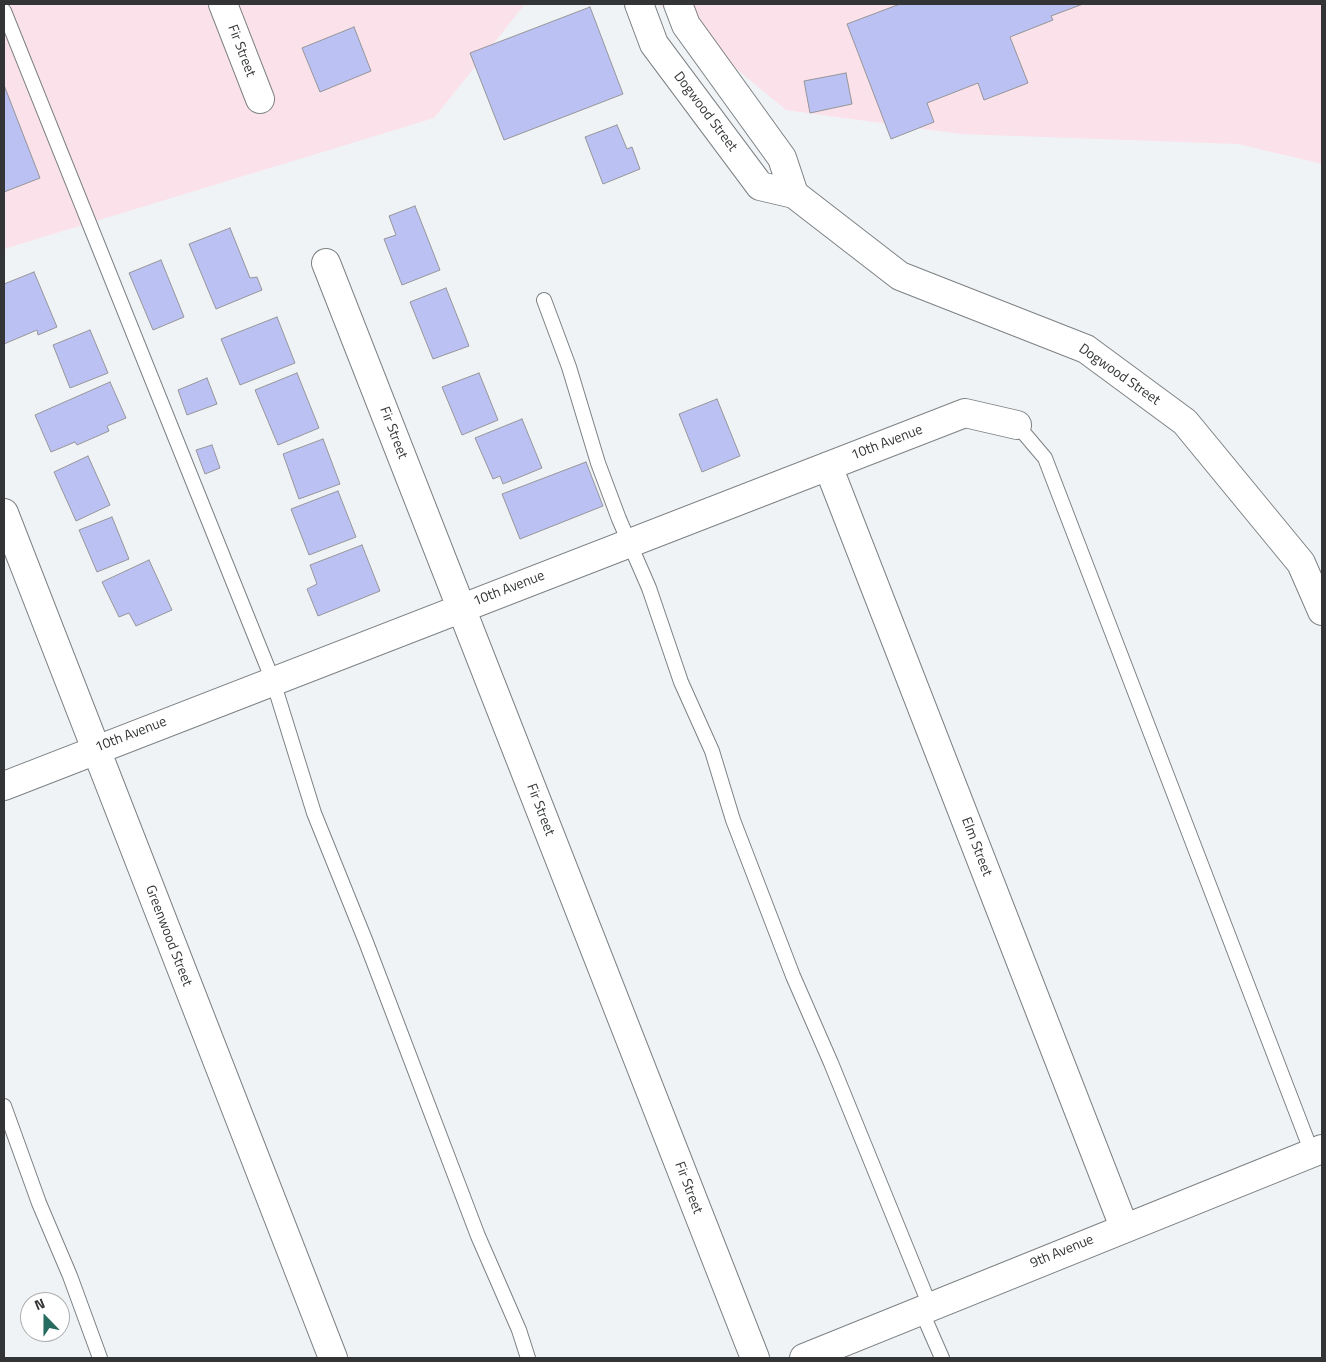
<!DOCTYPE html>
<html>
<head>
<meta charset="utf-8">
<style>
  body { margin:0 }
  #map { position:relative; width:1326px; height:1362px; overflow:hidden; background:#f0f3f6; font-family:"Titillium Web",sans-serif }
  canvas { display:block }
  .frame { position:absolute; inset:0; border:5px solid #323435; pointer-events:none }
  .north { position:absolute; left:20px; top:1292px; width:50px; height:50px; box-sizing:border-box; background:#fff; border:1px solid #adaeae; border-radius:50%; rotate:338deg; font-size:14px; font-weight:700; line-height:20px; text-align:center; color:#323435 }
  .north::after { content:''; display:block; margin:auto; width:18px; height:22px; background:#266c60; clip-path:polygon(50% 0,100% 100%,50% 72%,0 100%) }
</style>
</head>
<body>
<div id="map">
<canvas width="1326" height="1362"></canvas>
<div class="frame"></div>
<div class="north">N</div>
</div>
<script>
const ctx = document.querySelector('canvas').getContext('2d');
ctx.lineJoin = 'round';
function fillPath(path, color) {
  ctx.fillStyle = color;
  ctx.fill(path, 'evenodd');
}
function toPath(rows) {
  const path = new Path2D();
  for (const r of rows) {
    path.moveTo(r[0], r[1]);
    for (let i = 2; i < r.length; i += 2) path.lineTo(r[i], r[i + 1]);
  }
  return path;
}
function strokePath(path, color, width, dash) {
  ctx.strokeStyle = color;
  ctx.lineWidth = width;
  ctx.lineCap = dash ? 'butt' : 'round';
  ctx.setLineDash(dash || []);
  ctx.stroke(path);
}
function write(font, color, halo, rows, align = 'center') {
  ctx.font = font + ' "Titillium Web",sans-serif';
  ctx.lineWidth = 4.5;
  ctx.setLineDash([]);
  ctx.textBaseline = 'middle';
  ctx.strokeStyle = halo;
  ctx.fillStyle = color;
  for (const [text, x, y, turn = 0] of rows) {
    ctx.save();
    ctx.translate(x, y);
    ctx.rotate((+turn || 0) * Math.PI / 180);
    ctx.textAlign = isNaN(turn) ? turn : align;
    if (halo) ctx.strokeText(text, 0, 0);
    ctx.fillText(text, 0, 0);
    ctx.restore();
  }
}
fillPath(toPath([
  [4,4,525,4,434,118,4,249],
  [658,4,1322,4,1322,164,1238,144,961,134,786,110]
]), '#fbe1e9');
const building = toPath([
  [900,4,1083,4,1051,16,1053,20,1010,37,1028,83,984,100,978,83,927,103,934,122,891,139,847,24,900,4],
  [590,7,623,94,504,140,470,53,590,7],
  [354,27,371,71,320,92,302,48,354,27],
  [846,73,852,104,810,113,804,81,846,73],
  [4,85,40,178,4,192,4,85],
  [617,125,627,149,632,147,640,169,603,184,585,137,617,125],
  [415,206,440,270,402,285,384,239,396,235,389,216,415,206],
  [230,228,250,278,257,277,262,290,216,309,189,244,230,228],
  [161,260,184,317,153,330,129,273,161,260],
  [34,272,57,327,38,335,37,330,4,344,4,284,34,272],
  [446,288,469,346,433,359,410,302,446,288],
  [277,317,295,363,240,385,221,339,277,317],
  [90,330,108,373,70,388,53,345,90,330],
  [297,373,319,428,278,445,255,390,297,373],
  [479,373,498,420,462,435,442,387,479,373],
  [207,378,217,404,187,415,178,390,207,378],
  [110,382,126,418,107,426,109,431,77,445,75,442,51,452,35,415,110,382],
  [717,399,740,456,702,472,679,414,717,399],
  [522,419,542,468,503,484,500,476,493,479,475,438,522,419],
  [323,439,340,484,299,499,283,454,323,439],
  [212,445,220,468,205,474,196,450,212,445],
  [88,456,110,505,76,521,54,472,88,456],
  [586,462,603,506,520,539,502,494,586,462],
  [338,491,356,537,309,555,291,509,338,491],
  [112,517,129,559,97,572,79,530,112,517],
  [362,545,380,591,318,616,307,589,317,584,310,565,362,545],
  [149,560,172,610,136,626,129,613,119,617,102,582,149,560]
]);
fillPath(building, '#bcc1f3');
strokePath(building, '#959699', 1);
const lane = toPath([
  [4,11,273,681,314,813,366,942,478,1236,519,1330,528,1358],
  [544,300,569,367,598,463,619,519,649,588,681,682,712,751,733,820,793,976,831,1063,930,1306],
  [1017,425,1045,458,1312,1153],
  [4,1106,39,1203,70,1276,100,1358],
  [921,1310,942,1358]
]);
const street = toPath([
  [223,4,260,99],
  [326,263,755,1358],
  [828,466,1124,1227],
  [4,513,333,1358],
  [4,786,965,413,1017,425]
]);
const secondary = toPath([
  [639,4,654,44,760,186,794,194,900,276,1086,349,1185,422,1301,563,1322,611],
  [678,4,686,25,782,158,794,194],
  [804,1358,1322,1149]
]);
strokePath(lane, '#7d8183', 16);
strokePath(street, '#7d8183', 30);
strokePath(secondary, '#7d8183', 30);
strokePath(lane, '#fff', 14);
strokePath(street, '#fff', 28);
strokePath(secondary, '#fff', 28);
write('14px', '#323435', '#fff', [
  ["Fir Street",241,51,69],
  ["Dogwood Street",705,112,53],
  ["Dogwood Street",1119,375,35],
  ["Fir Street",393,433,69],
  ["10th Avenue",887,443,-21],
  ["10th Avenue",509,589,-21],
  ["10th Avenue",131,735,-21],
  ["Fir Street",540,810,69],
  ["Elm Street",976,847,69],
  ["Greenwood Street",168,936,69],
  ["Fir Street",688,1188,69],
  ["9th Avenue",1062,1252,-22]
]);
</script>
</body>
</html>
